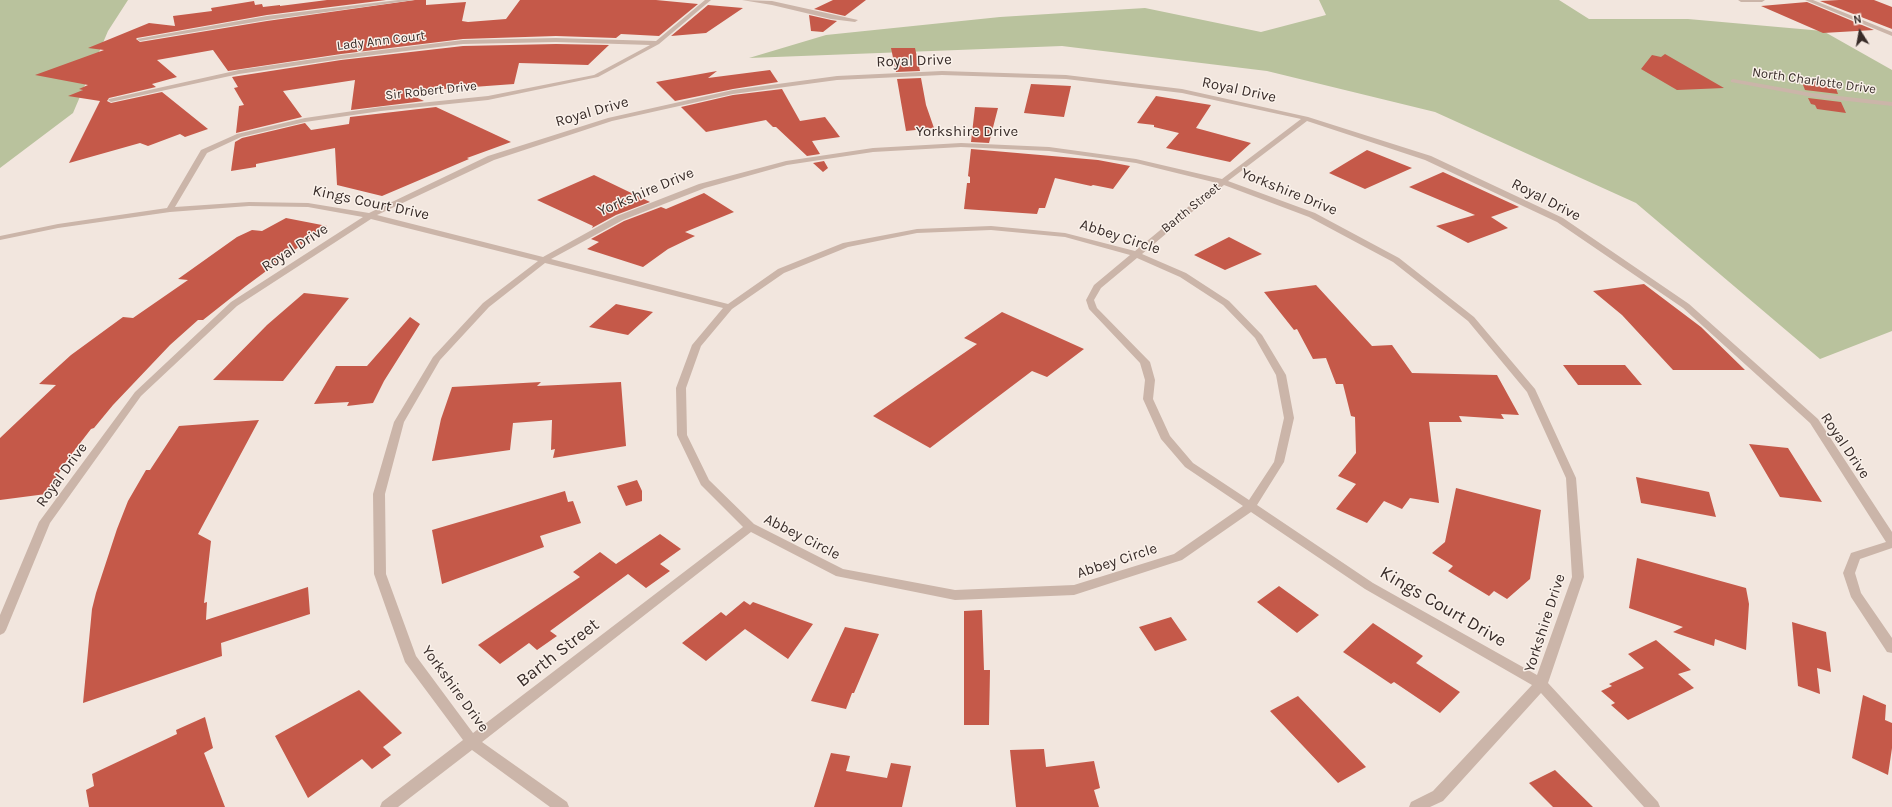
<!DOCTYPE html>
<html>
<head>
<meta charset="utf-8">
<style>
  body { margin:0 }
  #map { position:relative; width:1892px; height:807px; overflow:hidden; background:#f2e6de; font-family:Karla,sans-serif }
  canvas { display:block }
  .north { position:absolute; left:1840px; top:12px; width:40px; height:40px; -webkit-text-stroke:3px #faf1ea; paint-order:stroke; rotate:349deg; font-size:11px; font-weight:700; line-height:16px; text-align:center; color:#382c29 }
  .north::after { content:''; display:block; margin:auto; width:14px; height:18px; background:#382c29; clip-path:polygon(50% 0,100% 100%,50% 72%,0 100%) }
</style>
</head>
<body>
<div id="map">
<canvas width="1892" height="807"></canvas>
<div class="north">N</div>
</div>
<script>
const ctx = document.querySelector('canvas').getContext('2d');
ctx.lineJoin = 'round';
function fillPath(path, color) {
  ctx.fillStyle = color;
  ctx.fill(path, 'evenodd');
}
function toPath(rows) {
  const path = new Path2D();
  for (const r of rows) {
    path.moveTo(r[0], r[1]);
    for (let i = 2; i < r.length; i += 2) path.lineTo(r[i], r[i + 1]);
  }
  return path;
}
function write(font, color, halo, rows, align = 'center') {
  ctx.font = font + ' Karla,sans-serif';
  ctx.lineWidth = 3;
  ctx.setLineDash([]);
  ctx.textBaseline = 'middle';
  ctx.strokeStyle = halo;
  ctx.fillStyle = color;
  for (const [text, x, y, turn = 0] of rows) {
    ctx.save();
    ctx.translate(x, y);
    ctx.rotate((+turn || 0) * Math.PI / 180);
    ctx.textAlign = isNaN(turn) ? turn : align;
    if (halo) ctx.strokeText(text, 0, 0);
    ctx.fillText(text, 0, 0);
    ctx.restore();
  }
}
fillPath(toPath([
  [0,0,128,0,108,31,73,113,0,168],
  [1319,0,1559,0,1589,19,1688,19,1823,31,1892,70,1892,331,1820,359,1636,203,1435,112,1267,71,1062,46,749,58,826,35,1000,17,1145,8,1261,32,1326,15]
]), '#b9c29d');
fillPath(toPath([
  [327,0,386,0,267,15,137,38,136,39,140,42,267,21,415,0,426,0,426,5,466,2,462,21,468,22,506,19,520,0,656,0,698,4,659,36,621,34,616,38,556,36,463,39,341,54,228,71,213,50,157,60,177,77,152,84,156,87,109,98,107,101,111,103,162,92,208,129,185,137,180,134,148,146,140,143,69,163,100,101,68,96,83,90,79,89,88,85,35,75,104,50,88,48,149,23,175,26,173,16,212,11,211,8,254,1,255,5,262,4,263,7,280,5,280,6],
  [833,0,866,0,845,16,814,9],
  [1839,0,1874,0,1892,7,1892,29,1820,1],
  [1807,2,1874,30,1823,33,1761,6],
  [708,5,743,8,706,33,671,36],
  [809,15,831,20,837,21,823,32,811,31],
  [556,44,609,45,588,65,519,63,514,84,405,92,424,101,351,110,355,80,283,91,302,117,236,133,239,106,244,105,234,88,238,87,232,77,341,60,463,46],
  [891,48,915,48,920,71,896,72],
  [1665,54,1724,88,1677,90,1641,69,1652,55,1661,57],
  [770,70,778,82,733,89,675,101,656,82,717,71,708,78],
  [1800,77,1835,86,1838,94,1805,90],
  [921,78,926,105,934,128,906,131,897,79],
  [1031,84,1071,86,1064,117,1024,113],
  [782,89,800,121,825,117,840,137,812,141,820,154,807,156,776,127,773,127,766,120,706,132,681,107,733,95],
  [1156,96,1211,105,1196,128,1251,143,1230,162,1166,148,1179,133,1154,127,1154,125,1137,123],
  [1808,98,1841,102,1846,113,1817,109,1815,105,1811,104],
  [436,107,511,142,467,158,469,159,382,196,337,185,335,148,256,164,256,167,231,171,235,142,242,138,305,123,311,130,349,124,350,117],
  [975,107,998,108,989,143,971,142],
  [971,149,1098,160,1130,166,1113,189,1093,185,1091,186,1055,178,1045,208,1039,208,1037,214,964,209,967,183,970,183,970,177,968,176],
  [1367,150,1412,168,1365,189,1329,173],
  [824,161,828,168,823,172,813,163],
  [1443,172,1519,207,1491,217,1508,228,1468,243,1436,226,1475,215,1409,187],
  [594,175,650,202,616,215,592,228,593,226,537,200],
  [704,193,734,212,685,232,695,236,668,249,643,267,587,249,599,242,591,239,624,221,661,207,666,209],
  [286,218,327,226,246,286,203,320,198,320,170,345,113,405,94,428,91,429,67,460,46,494,0,500,0,438,56,385,39,384,71,355,123,317,133,318,188,280,178,279,237,237,252,230,262,231],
  [1229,237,1262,254,1225,270,1194,255],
  [1644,284,1701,327,1745,370,1673,370,1622,315,1593,291],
  [1316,285,1372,346,1392,345,1412,373,1497,375,1519,415,1501,414,1504,419,1459,416,1462,422,1429,422,1439,503,1410,498,1402,509,1384,501,1367,523,1336,509,1356,484,1338,476,1356,453,1355,417,1351,416,1343,384,1336,384,1326,358,1313,359,1297,329,1294,330,1264,292],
  [304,293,349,298,283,381,213,380,267,325],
  [616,304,653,312,628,335,589,327],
  [1002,312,1084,349,1047,377,1032,371,930,448,873,416,977,344,964,338],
  [410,317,420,324,384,381,373,403,347,406,349,402,314,404,336,366,367,366],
  [1563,365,1625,365,1642,385,1578,385],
  [541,382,537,386,621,382,626,446,553,458,555,449,551,450,552,420,513,423,510,450,432,461,441,419,452,387],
  [259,420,198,534,211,541,204,603,207,602,206,620,308,587,310,614,221,643,222,656,83,703,92,609,96,593,117,529,128,501,146,470,150,470,179,426],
  [1749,444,1788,448,1822,502,1780,497],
  [1636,477,1709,492,1716,517,1641,503],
  [637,480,642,491,642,501,626,506,617,486],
  [1456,488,1541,510,1530,579,1507,599,1494,591,1489,596,1461,579,1448,571,1453,566,1432,553,1445,542],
  [565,491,568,502,573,501,581,523,540,536,544,547,442,584,432,530],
  [660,534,681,549,660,564,670,571,646,588,628,574,550,631,557,636,537,650,529,643,500,664,478,645,580,577,573,572,600,552,616,564],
  [1637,558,1746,588,1749,604,1746,650,1715,639,1714,646,1673,632,1683,627,1629,608],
  [1279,586,1319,615,1297,633,1257,602],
  [744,601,750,605,753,602,813,624,788,659,745,629,706,661,682,643,721,612,726,616],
  [982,610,984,670,990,670,989,725,964,725,964,611],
  [1171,617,1187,640,1155,651,1139,627],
  [1792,622,1826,632,1831,672,1817,668,1820,694,1798,686],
  [1373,623,1423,656,1416,663,1460,692,1440,713,1394,682,1391,684,1343,652],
  [845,627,879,634,854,693,852,693,846,709,811,701],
  [1656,640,1691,670,1678,674,1694,688,1628,720,1611,705,1615,703,1601,691,1612,686,1609,684,1644,668,1628,654],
  [359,690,402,733,383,747,391,755,372,769,362,759,308,798,275,736],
  [1863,695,1886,705,1885,720,1892,723,1892,748,1888,775,1852,758],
  [1298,696,1366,767,1338,783,1270,711],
  [205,717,213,748,204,753,225,807,89,807,86,790,94,786,92,774,177,734,176,730],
  [1044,749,1046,767,1094,761,1100,788,1094,790,1099,807,1016,807,1010,750],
  [831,753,850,756,846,771,887,778,891,763,911,766,902,807,814,807],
  [1555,770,1593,807,1553,807,1529,783]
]), '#c55949');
fillPath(toPath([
  [398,0,414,0,267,20,140,41,137,39,267,16,398,0],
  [705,0,711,0,659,44,598,77,488,100,381,111,305,122,241,137,207,153,175,207,249,202,308,203,369,213,488,156,608,118,733,90,837,76,942,71,1066,75,1182,89,1308,117,1431,156,1563,218,1689,304,1818,419,1892,532,1892,548,1860,559,1855,573,1861,593,1892,638,1892,653,1887,652,1851,597,1843,573,1851,553,1886,542,1810,423,1683,308,1557,222,1425,160,1307,121,1228,181,1315,213,1399,258,1474,317,1535,389,1576,478,1584,577,1548,683,1658,802,1660,807,1644,807,1541,693,1443,801,1430,807,1409,807,1411,802,1433,791,1532,685,1365,589,1251,512,1182,560,1074,595,955,600,836,576,751,532,482,742,567,802,569,807,550,807,472,750,398,807,380,807,382,802,463,740,405,662,374,574,373,494,394,422,433,357,483,303,538,261,371,219,237,306,141,396,50,523,6,630,4,633,0,635,0,615,39,522,135,392,231,302,363,217,308,207,249,206,170,212,58,228,0,240,0,236,58,224,167,208,201,150,237,134,305,118,381,107,488,96,594,75,650,45,556,42,463,44,341,59,239,74,111,102,108,100,109,99,239,70,341,55,463,40,556,38,656,41,705,0],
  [942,75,1066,79,1182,93,1301,119,1222,179,1136,159,1049,147,961,143,873,148,786,161,699,184,617,216,543,257,377,215,494,160,612,121,733,94,837,80,942,75],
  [961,147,1049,151,1136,163,1217,183,1135,251,1065,233,991,226,917,229,843,243,778,269,728,304,551,259,623,220,705,188,787,165,873,152,961,147],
  [1224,185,1309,217,1393,262,1468,321,1527,392,1566,478,1572,577,1537,675,1373,583,1257,505,1284,462,1294,418,1286,375,1262,335,1229,301,1186,273,1142,254,1224,185],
  [991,230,1065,237,1130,255,1094,285,1086,300,1089,309,1140,363,1145,380,1143,399,1161,439,1185,467,1243,506,1174,554,1074,585,955,590,843,569,754,524,709,480,687,435,686,388,701,346,732,309,784,273,848,247,917,233,991,230],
  [1137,258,1180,277,1223,305,1255,338,1276,375,1284,418,1274,462,1249,500,1193,463,1170,436,1153,399,1155,380,1150,362,1097,308,1094,300,1101,288,1137,258],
  [545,263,723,308,692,345,676,388,677,435,701,485,743,527,473,733,416,656,386,574,385,494,404,422,440,360,489,307,545,263],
  [742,0,772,1,858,20,855,22,831,19,772,5,742,0],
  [1738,0,1765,0,1762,2,1741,2,1738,0],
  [1805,0,1813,0,1892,32,1892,36,1805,0],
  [1733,79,1812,93,1892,102,1892,106,1812,97,1731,82,1731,80,1733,79]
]), '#cbb5a9');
write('13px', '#382c29', '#faf1ea', [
  ["Lady Ann Court",381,41,-7],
  ["North Charlotte Drive",1814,81,8],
  ["Sir Robert Drive",431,91,-6],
  ["Barth Street",1191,208,-39]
]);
write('15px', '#382c29', '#faf1ea', [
  ["Royal Drive",914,61,-2],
  ["Royal Drive",1239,90,12],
  ["Royal Drive",592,112,-16],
  ["Yorkshire Drive",967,132],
  ["Yorkshire Drive",646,192,-23],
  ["Yorkshire Drive",1289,192,22],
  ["Royal Drive",1546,200,27],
  ["Kings Court Drive",371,203,12],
  ["Abbey Circle",1120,237,18],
  ["Royal Drive",295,248,-33],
  ["Royal Drive",1845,446,56],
  ["Royal Drive",62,475,-54],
  ["Abbey Circle",802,537,27],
  ["Abbey Circle",1117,561,-18],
  ["Yorkshire Drive",1545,623,-72],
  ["Yorkshire Drive",455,689,54]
]);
write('18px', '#382c29', '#faf1ea', [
  ["Kings Court Drive",1443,607,30],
  ["Barth Street",558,653,-38]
]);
</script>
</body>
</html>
